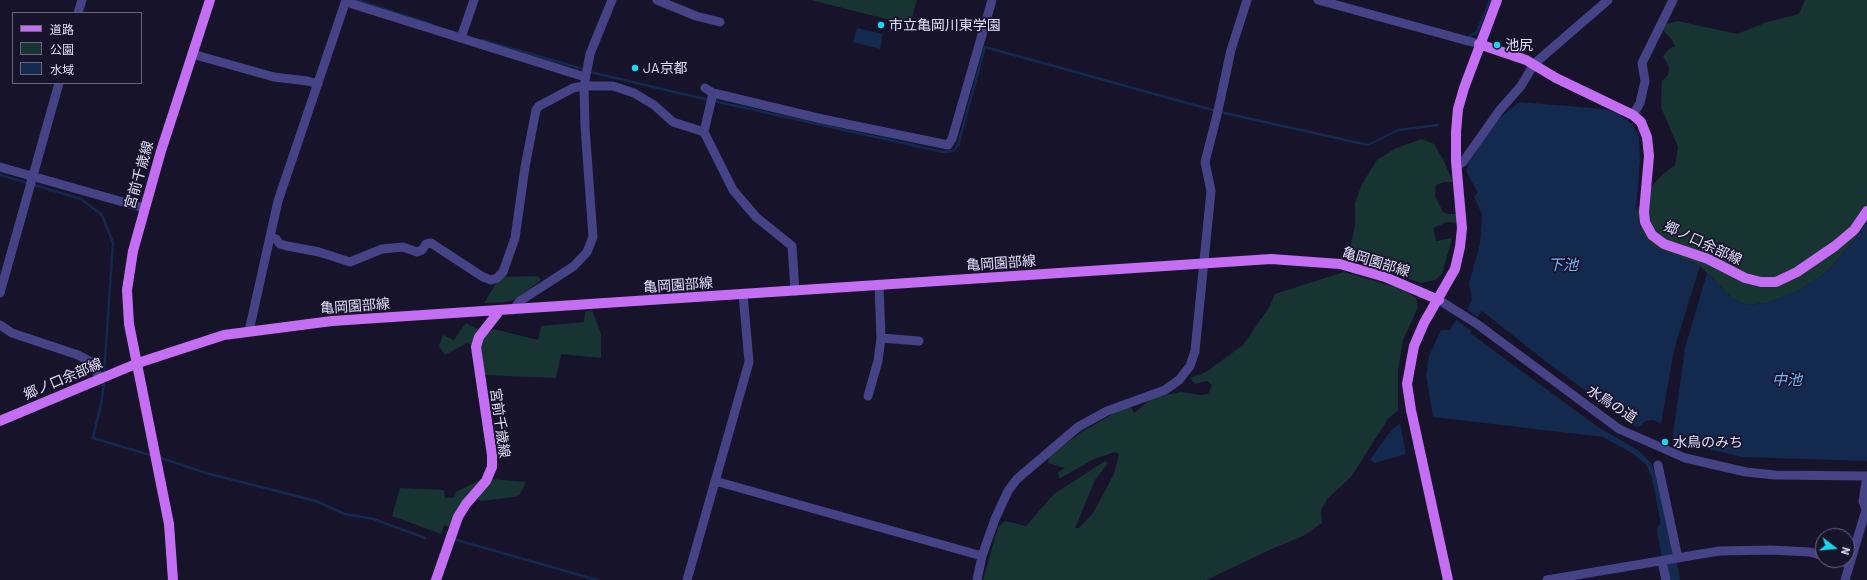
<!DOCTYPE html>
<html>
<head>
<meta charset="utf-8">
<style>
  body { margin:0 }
  #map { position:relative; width:1867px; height:580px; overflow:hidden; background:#17132a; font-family:Barlow,"Noto Sans JP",sans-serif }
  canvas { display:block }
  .legend { position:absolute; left:12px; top:12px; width:130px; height:72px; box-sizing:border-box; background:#17132a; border:1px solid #69657e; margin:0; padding:5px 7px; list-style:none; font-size:12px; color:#e3dffd }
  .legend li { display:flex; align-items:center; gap:8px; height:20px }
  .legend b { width:20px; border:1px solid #69657e }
  .north { position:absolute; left:1815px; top:528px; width:40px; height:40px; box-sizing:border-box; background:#17132a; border:1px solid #69657e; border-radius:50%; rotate:106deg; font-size:11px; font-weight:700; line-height:16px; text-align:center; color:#e3dffd }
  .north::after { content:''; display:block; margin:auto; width:14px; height:18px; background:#19d7ee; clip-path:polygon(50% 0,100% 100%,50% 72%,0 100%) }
</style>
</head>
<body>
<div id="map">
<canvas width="1867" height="580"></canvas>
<ul class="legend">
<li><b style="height:5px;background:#c46ef4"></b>道路</li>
<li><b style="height:11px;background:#173433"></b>公園</li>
<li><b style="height:11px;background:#13294e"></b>水域</li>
</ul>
<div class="north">N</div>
</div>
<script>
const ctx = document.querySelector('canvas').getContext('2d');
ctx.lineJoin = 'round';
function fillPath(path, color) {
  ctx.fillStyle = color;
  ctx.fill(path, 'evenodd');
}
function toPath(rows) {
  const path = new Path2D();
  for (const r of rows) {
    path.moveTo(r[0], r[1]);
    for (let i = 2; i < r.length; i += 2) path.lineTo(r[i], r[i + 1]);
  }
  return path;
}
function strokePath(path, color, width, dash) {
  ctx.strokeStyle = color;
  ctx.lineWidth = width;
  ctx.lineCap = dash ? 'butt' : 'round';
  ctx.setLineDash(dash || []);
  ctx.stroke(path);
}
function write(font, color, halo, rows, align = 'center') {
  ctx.font = font + ' Barlow,"Noto Sans JP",sans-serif';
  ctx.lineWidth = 3.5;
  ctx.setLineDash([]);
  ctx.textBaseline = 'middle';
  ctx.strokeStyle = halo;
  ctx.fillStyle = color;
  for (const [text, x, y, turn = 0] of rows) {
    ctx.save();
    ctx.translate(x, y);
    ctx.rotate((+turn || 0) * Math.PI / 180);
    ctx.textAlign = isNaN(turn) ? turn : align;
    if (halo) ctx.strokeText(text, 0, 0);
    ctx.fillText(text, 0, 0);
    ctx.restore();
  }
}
fillPath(toPath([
  [811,0,917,0,910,25],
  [1805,0,1867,0,1867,222,1855,239,1827,272,1796,292,1767,303,1746,305,1731,297,1700,266,1653,247,1643,235,1636,211,1650,188,1663,174,1675,165,1678,147,1661,107,1662,81,1668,75,1669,67,1663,56,1669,49,1675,46,1673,41,1662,29,1666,24,1678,21,1737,34,1767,22,1799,14],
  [1422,139,1434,144,1444,161,1453,182,1444,182,1436,185,1435,196,1443,212,1448,214,1457,214,1457,223,1447,222,1433,228,1436,241,1452,238,1442,274,1435,280,1421,283,1348,258,1355,225,1355,203,1362,184,1377,160,1396,148],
  [1344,272,1402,289,1416,298,1418,307,1403,340,1398,370,1398,410,1388,419,1351,477,1328,498,1321,510,1322,523,1303,536,1274,548,1206,580,983,580,998,527,1005,521,1026,526,1054,494,1105,461,1108,463,1095,480,1075,528,1079,528,1093,513,1114,474,1119,454,1115,452,1094,459,1059,479,1058,472,1065,468,1048,463,1049,457,1080,433,1118,411,1131,407,1134,413,1152,398,1181,392,1201,395,1208,394,1212,385,1207,381,1195,384,1190,378,1206,372,1243,345,1270,306,1275,294],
  [538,276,541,280,516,299,506,302,484,303,500,277],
  [592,310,601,334,601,358,561,354,556,378,485,375,481,349,467,343,445,355,439,346,443,335,454,340,466,323,487,334,494,329,538,340,541,326,584,322,585,312],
  [491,479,526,482,520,494,515,497,481,501,477,499],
  [480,480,482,482,450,527,444,525,441,534,392,516,400,488,444,490,445,498,455,497,456,492]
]), '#173433');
fillPath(toPath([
  [857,28,883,34,880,49,853,42],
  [1519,102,1605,109,1619,114,1632,124,1639,136,1640,160,1636,211,1643,235,1653,247,1700,266,1674,350,1661,424,1653,420,1645,421,1639,427,1634,426,1549,364,1482,311,1477,317,1467,309,1472,300,1469,283,1480,244,1482,215,1474,196,1478,193,1466,171,1469,162,1495,122],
  [1867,222,1867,461,1743,457,1672,441,1685,348,1707,273,1731,297,1746,305,1767,303,1796,292,1827,272,1855,239],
  [1456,320,1472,331,1470,333,1598,427,1638,450,1651,463,1657,477,1667,529,1662,530,1652,478,1647,466,1635,455,1603,437,1433,417,1426,375,1429,356,1441,330,1450,330],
  [1400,423,1406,454,1375,463,1370,460,1389,433]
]), '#13294e');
strokePath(toPath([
  [357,0,431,24],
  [1468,37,1477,32,1490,0],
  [482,40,583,69],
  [590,72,709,100],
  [714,101,943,152,954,151,958,145,985,47,1216,111],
  [1220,112,1368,145,1398,130,1438,125],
  [0,175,81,199,102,215,113,243,104,374],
  [104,381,102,399,93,438,153,456],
  [158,457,206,473,316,501,345,514,374,519,425,538],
  [453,539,597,580]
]), '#13294e', 2.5);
strokePath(toPath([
  [1664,530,1673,580]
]), '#13294e', 14);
strokePath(toPath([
  [657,0,696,16,720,22],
  [1318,0,1479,44],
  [346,2,585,77],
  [78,13,82,0],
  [461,38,474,0],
  [192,54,274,77,307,81,318,84],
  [713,93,822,119,948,145,952,139,992,0],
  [1633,115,1640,103,1645,81,1642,63,1673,0],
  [704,132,713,93,705,88],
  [1457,166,1463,162,1499,111,1521,86,1534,64,1608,0],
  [0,167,144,208],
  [271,237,276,239,280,244,287,246,319,252,350,262,382,249,403,247,417,252,422,250,426,244,431,243,483,277,491,280,497,278,503,272,515,238,525,167,536,110,539,106,573,88,584,86,613,86,634,93,654,105,673,122,704,132,733,190,756,217,792,246,795,291],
  [0,293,59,83],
  [1439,300,1477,324,1619,429,1685,458,1746,472,1775,475,1867,476],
  [513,310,520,301,574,266,587,252,593,237,585,127,584,86,590,54,612,0],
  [0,325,12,333,78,355,91,362,100,379],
  [249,331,278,201,346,0],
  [881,338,919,341],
  [868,396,878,361,881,338,879,285],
  [1658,465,1678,558],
  [715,481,982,556],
  [1837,560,1850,564],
  [1662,561,1666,580],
  [687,580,749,362,743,294],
  [977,580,982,556,995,519,1008,491,1017,479,1078,427,1107,411,1165,390,1179,380,1190,366,1195,351,1211,191,1205,162,1217,115,1231,50,1247,0],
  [1547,580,1719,551,1771,550,1810,552,1823,556],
  [1845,580,1866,510,1863,501,1867,476]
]), '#454286', 9);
strokePath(toPath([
  [1479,44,1526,60,1556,78,1633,115,1641,122,1647,137,1649,156,1644,212,1645,222,1652,235,1664,244,1708,259,1745,278,1761,282,1776,282,1797,272,1835,246,1854,230,1867,211],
  [0,421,138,363,224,335,332,321,1271,259,1340,264,1385,277,1439,300],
  [173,580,169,524,129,324,127,290,133,251,161,151,210,0],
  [436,580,458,517,466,504,486,481,492,467,492,455,476,347,479,337,500,310],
  [1448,580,1411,410,1407,384,1414,346,1424,323,1455,269,1460,247,1462,228,1456,161,1456,132,1458,109,1464,88,1497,0]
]), '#c46ef4', 10);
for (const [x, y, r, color] of [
  [881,25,4,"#19d7ee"],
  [1497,45,4,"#19d7ee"],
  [635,68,4,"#19d7ee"],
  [1665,442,4,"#19d7ee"]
]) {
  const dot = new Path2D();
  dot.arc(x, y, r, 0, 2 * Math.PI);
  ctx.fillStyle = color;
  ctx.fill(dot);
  strokePath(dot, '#17132a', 1.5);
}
write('14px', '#e3dffd', '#17132a', [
  ["市立亀岡川東学園",889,25],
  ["池尻",1505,45],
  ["JA京都",643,68],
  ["水鳥のみち",1673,442]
], 'left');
write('14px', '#e3dffd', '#17132a', [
  ["宮前千歳線",139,175,-74],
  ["郷ノ口余部線",1703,243,25],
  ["亀岡園部線",1376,262,17],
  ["亀岡園部線",1001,263,-4],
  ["亀岡園部線",678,285,-4],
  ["亀岡園部線",355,306,-4],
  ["郷ノ口余部線",63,379,-23],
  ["水鳥の道",1612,404,33],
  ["宮前千歳線",500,423,82]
]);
write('italic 15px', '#75b8f5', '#17132a', [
  ["下池",1563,265],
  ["中池",1787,380]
]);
</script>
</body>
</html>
